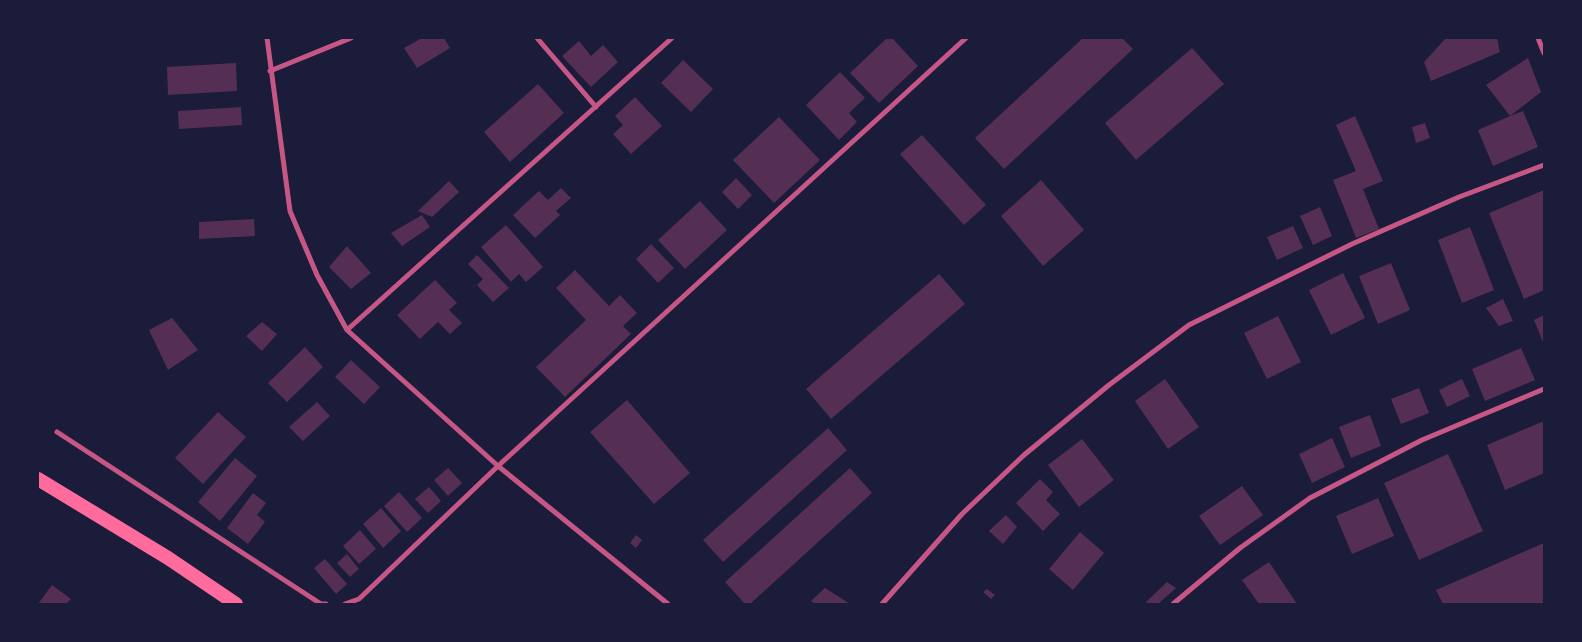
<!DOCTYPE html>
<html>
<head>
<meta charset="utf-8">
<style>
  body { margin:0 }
  #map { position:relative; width:1582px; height:642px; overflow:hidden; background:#1b1b3a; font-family:Figtree,sans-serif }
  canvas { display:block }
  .frame { position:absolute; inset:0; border:39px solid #1b1b3a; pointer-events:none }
</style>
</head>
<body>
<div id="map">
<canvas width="1582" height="642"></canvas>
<div class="frame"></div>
</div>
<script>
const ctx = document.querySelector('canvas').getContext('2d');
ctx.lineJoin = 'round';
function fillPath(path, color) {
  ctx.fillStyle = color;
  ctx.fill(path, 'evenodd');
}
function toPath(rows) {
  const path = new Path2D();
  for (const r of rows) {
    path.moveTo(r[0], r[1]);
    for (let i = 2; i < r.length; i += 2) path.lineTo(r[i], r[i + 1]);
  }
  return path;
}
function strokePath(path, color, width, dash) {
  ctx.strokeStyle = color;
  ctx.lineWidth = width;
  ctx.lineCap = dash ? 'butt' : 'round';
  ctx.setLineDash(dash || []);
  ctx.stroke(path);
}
fillPath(toPath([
  [422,38,444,38,450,48,417,68,404,48],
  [887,38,892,38,918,66,879,103,850,73],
  [1083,38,1122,38,1133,49,1004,169,975,138],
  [1446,38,1497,38,1500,52,1431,81,1424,62],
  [579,41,591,56,603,45,618,62,591,87,562,56],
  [1192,48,1224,84,1136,160,1105,123],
  [1528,58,1541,92,1510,116,1523,111,1538,147,1493,166,1478,130,1510,116,1486,85],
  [683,60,713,89,691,112,661,83],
  [236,63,237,91,168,95,167,67],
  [840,72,865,98,849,113,857,122,839,140,806,105],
  [538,84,564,113,510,162,484,132],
  [635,97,662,126,631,154,613,134,623,125,615,116],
  [241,107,242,125,179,129,178,111],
  [1355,116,1383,181,1363,189,1379,229,1356,238,1333,180,1356,171,1336,125],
  [779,117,820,160,774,203,733,160],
  [1425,123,1430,138,1416,143,1412,127],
  [922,135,986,205,964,225,900,154],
  [736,178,752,195,738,209,722,192],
  [1041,180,1084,230,1043,266,1001,216],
  [449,181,459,192,432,217,418,211],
  [561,188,571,198,556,211,560,215,535,238,513,215,539,191,548,200],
  [1544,190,1544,290,1524,299,1489,213],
  [700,201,727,230,685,269,658,240],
  [1320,207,1332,236,1313,245,1300,216],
  [422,215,430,227,402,246,391,233],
  [254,219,255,236,199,239,199,222],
  [506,225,543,267,526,282,519,274,511,282,481,247],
  [1293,226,1303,248,1277,260,1267,237],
  [1470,227,1494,290,1462,303,1438,240],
  [651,244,674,268,658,283,636,259],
  [347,246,371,273,351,289,329,267],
  [477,255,509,288,493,302,477,285,483,279,468,264],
  [1391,263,1410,310,1378,324,1359,276],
  [575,270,609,306,620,295,637,313,623,326,631,334,565,397,536,367,586,320,556,288],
  [1343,273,1365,318,1331,335,1309,290],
  [939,274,965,304,831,419,806,389],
  [435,280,457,303,449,310,462,323,450,334,438,322,420,339,397,315],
  [1503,299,1513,321,1499,326,1486,308],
  [1544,315,1544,345,1534,320],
  [1278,316,1301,362,1267,379,1244,333],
  [172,318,198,350,168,370,149,330],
  [262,322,277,334,262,351,246,336],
  [305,347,323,367,287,402,268,383],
  [1521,348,1535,380,1485,401,1472,369],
  [351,360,380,387,364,404,335,377],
  [1165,379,1199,427,1168,449,1135,401],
  [1462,379,1470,396,1447,407,1439,390],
  [1419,388,1429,413,1401,424,1391,399],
  [627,400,690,473,654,504,590,432],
  [317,402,330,416,303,441,289,427],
  [218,412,246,437,203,484,175,458],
  [1370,415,1381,446,1351,458,1339,427],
  [1544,421,1544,473,1505,490,1487,445],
  [828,428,847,450,723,562,703,540],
  [1332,438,1345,467,1312,483,1299,454],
  [1082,439,1114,480,1079,507,1048,465],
  [1448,454,1483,531,1419,560,1384,483],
  [235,458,257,476,220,521,198,502],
  [448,468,462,483,448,496,434,480],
  [850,468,872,493,750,604,745,604,725,582],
  [1040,479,1053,492,1046,500,1060,514,1043,531,1016,503],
  [1242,486,1263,515,1220,545,1199,516],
  [429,487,441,501,428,513,415,499],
  [399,492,422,518,407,532,384,506],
  [253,493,266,503,257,515,265,522,248,544,227,528],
  [1378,498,1394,536,1352,554,1336,516],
  [381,508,401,531,383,548,363,524],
  [1006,515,1017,527,1003,544,989,531],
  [360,530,376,549,359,564,343,546],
  [1080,532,1104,553,1073,590,1049,569],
  [636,535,642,540,636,548,630,543],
  [1544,543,1544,604,1443,604,1436,590],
  [347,554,359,569,350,577,337,563],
  [325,559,347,584,336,594,314,568],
  [1269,562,1297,604,1259,604,1242,580],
  [1167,582,1176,588,1158,604,1149,604,1146,602],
  [52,585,71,599,66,604,38,604],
  [825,588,850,604,815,604,811,601],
  [987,589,995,595,991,599,983,592]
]), '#542f53');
strokePath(toPath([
  [267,38,290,211,317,275,347,330,498,466,668,604],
  [537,38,596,107],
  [1538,38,1544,53],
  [270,71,351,38],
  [347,330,672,38],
  [57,432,321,604,326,604],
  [345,604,359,599,498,466,966,38],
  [882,604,962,514,1024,455,1109,385,1189,325,1352,244,1459,197,1544,165],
  [1173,604,1240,548,1310,498,1422,440,1544,389]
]), '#c65784', 5);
strokePath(toPath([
  [38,479,168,558,236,604]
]), '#ff6b9d', 14);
</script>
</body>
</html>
